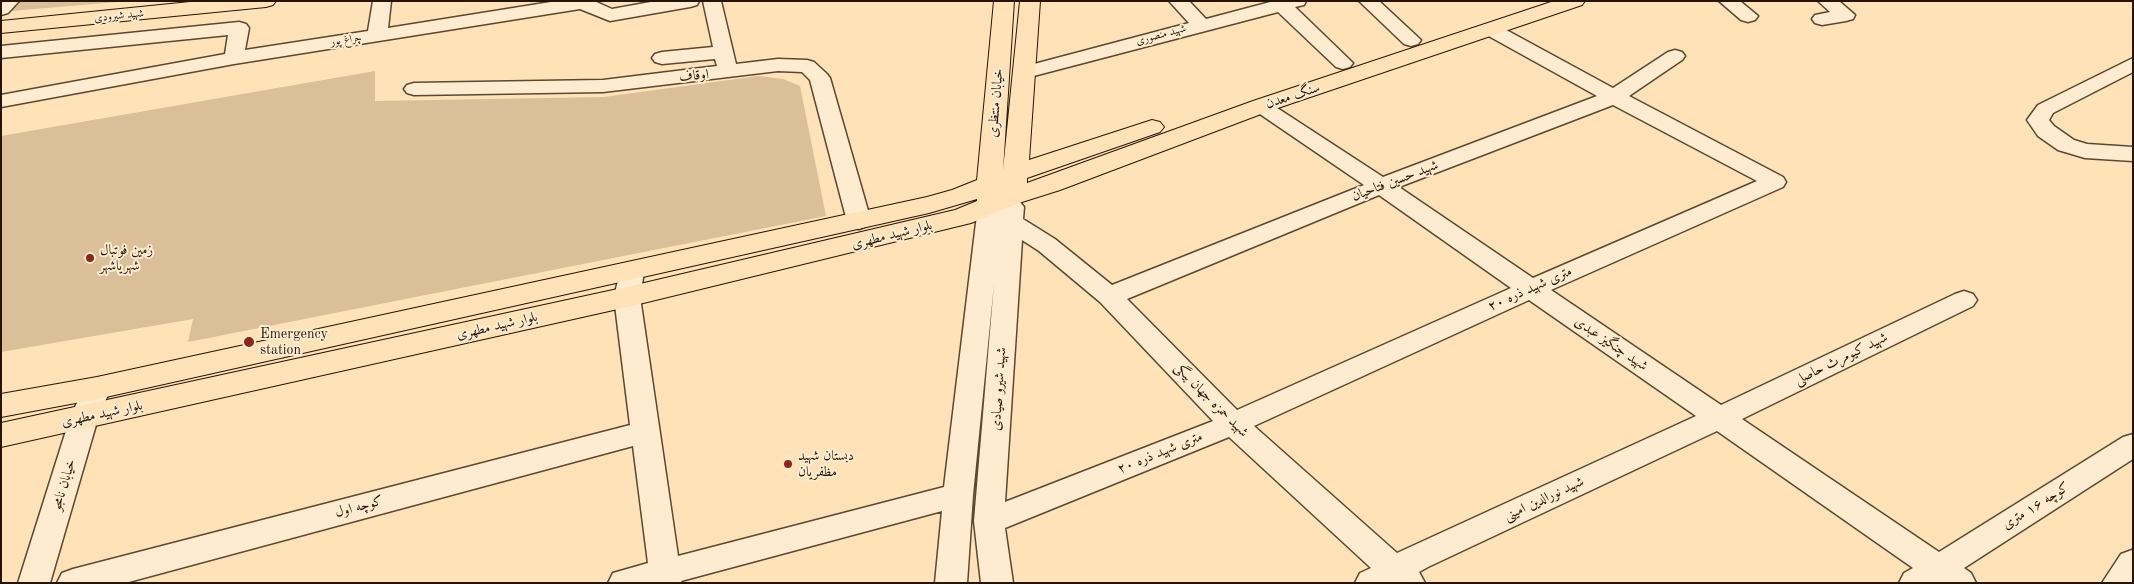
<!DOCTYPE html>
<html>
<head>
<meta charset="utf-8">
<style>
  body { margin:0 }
  #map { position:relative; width:2134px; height:584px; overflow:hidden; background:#ffe2b7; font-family:"Old Standard TT",serif }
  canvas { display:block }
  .frame { position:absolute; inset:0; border:2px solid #261504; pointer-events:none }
</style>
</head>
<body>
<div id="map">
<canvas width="2134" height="584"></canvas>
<div class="frame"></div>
</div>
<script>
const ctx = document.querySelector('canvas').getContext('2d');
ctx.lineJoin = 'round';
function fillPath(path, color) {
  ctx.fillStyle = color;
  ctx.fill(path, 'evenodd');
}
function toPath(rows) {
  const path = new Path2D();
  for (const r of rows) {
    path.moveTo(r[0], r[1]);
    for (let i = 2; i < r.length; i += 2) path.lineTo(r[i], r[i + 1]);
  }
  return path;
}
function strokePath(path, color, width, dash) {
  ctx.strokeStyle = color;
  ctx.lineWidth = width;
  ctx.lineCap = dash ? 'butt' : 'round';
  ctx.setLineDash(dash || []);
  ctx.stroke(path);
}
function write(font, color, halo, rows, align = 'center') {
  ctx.font = font + ' "Old Standard TT",Amiri,serif';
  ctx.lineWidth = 4;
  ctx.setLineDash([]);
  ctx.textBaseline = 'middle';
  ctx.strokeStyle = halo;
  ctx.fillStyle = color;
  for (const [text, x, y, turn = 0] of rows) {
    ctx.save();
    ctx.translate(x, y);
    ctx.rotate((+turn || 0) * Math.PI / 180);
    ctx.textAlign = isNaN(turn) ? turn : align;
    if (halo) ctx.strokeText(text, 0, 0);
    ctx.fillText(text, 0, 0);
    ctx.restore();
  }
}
fillPath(toPath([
  [21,1,129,1,11,11],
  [375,71,375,101,604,97,758,76,783,79,800,86,826,216,188,342,193,319,1,352,1,136]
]), '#dabf99');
const minor = toPath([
  [1,1,19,1,8,13,1,15,1,1],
  [373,1,391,1,388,28,557,1,594,1,612,9,656,1,699,1,697,5,690,7,610,21,580,9,234,64,1,107,1,95,225,54,228,35,1,58,1,46,239,22,246,24,249,28,245,50,368,31,373,1],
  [703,1,721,1,736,64,778,59,807,60,814,62,827,74,830,78,871,221,867,226,859,229,851,226,847,221,810,80,802,72,778,71,603,92,414,95,407,93,404,89,407,85,414,83,603,80,717,66,715,59,662,64,655,62,652,58,655,54,662,52,713,47,703,1],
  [1169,1,1189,1,1206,19,1274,1,1306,1,1304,5,1295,7,1353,63,1350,67,1343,69,1336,67,1278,12,1026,78,1019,76,1016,72,1019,68,1189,23,1169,1],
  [1359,1,1379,1,1421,40,1418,44,1411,46,1404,44,1359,1],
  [1719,1,1740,1,1758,16,1755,20,1748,22,1741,20,1719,1],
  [1818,1,1839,1,1855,15,1853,19,1846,21,1822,25,1815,23,1812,19,1815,15,1830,12,1818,1],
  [1492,24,1499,26,1613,88,1668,52,1675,50,1682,52,1685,56,1682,60,1629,96,1783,177,1786,182,1783,187,1551,290,1721,405,1955,294,1964,291,1973,294,1977,300,1973,306,1742,419,1939,552,2123,437,2133,434,2133,459,1964,568,1971,573,1976,583,1899,583,1904,573,1913,568,1717,431,1428,567,1419,572,1425,583,1355,583,1360,573,1371,568,1229,437,1005,528,1013,583,981,583,974,521,994,284,973,495,967,583,935,583,942,511,681,581,682,583,608,583,613,573,648,563,633,446,125,583,57,583,62,573,73,569,630,425,614,297,620,272,623,266,632,264,641,266,644,272,640,297,678,556,944,487,976,223,978,208,982,203,990,201,998,203,1001,207,1004,202,1012,200,1020,202,1024,207,1023,219,1055,239,1112,285,1364,185,1254,110,1251,106,1254,102,1261,100,1268,102,1383,177,1597,96,1485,34,1482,30,1485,26,1492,24],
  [1613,105,1757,181,1533,278,1399,187,1613,105],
  [1379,195,1511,288,1237,410,1127,299,1379,195],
  [1022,240,1039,251,1100,302,1213,421,1005,502,1022,240],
  [1529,300,1696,416,1397,553,1254,426,1529,300],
  [2133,58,2133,72,2053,113,2049,120,2054,126,2074,140,2087,144,2133,147,2133,161,2085,158,2058,150,2038,136,2027,120,2038,105,2133,58],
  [97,378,107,381,111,388,98,418,50,583,18,583,70,418,87,381,97,378],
  [2132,550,2133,583,2102,583,2121,554,2132,550]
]);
const major = toPath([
  [200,1,276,1,273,5,266,7,1,33,1,21,200,1],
  [994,1,1014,1,1003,170,1020,1,1040,1,1029,160,1152,120,1160,122,1164,127,1160,132,1027,178,1027,183,1253,101,1554,1,1585,1,1582,5,1269,111,1060,190,1022,202,971,223,627,307,1,447,1,423,627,287,955,210,977,201,977,199,929,213,97,399,1,417,1,394,97,377,927,197,952,190,977,180,994,1]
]);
strokePath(minor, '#5c4831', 3);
strokePath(major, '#261504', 2);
fillPath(minor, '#ffecd0');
fillPath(major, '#ffe2b7');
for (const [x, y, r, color] of [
  [90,258,5,"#8f2418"],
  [249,342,6,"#8f2418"],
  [788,464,5,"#8f2418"]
]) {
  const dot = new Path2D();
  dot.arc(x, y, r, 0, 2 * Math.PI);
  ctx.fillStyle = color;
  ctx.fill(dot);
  strokePath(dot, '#ffecd0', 2);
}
write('11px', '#261504', '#ffecd0', [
  ["شهید شیرودی",119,16,-6],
  ["شهید منصوری",1161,35,-15],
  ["چراغ پور",346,40,-9]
]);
write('14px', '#261504', '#ffecd0', [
  ["اوقاف",694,76,-6],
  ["سنگ معدن",1293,96,-18],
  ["خیابان منتظری",996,103,-85],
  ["شهید حسین فتاحیان",1395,181,-21],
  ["بلوار شهید مطهری",892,235,-14],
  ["۲۰ متری شهید ذره",1530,289,-24],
  ["بلوار شهید مطهری",497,326,-13],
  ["شهید چنگیز عبدی",1611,344,34],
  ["شهید کیومرث حاصلی",1841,359,-26],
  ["شهید شیرو صیادی",999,389,-86],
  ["شهید حمزه جهان بیگی",1211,400,45],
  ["بلوار شهید مطهری",102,414,-12],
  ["۲۰ متری شهید ذره",1160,453,-22],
  ["خیابان نامجو",64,485,-73],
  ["شهید نورالدین امینی",1544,499,-25],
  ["کوچه ۱۶ متری",2036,506,-32],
  ["کوچه اول",359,507,-15]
]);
write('14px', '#261504', '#ffecd0', [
  ["زمین فوتبال",100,250],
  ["شهریاشهر",100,266],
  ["Emergency",260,334],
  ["station",260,350],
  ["دبستان شهید",798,456],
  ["مظفریان",798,472]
], 'left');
</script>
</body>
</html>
